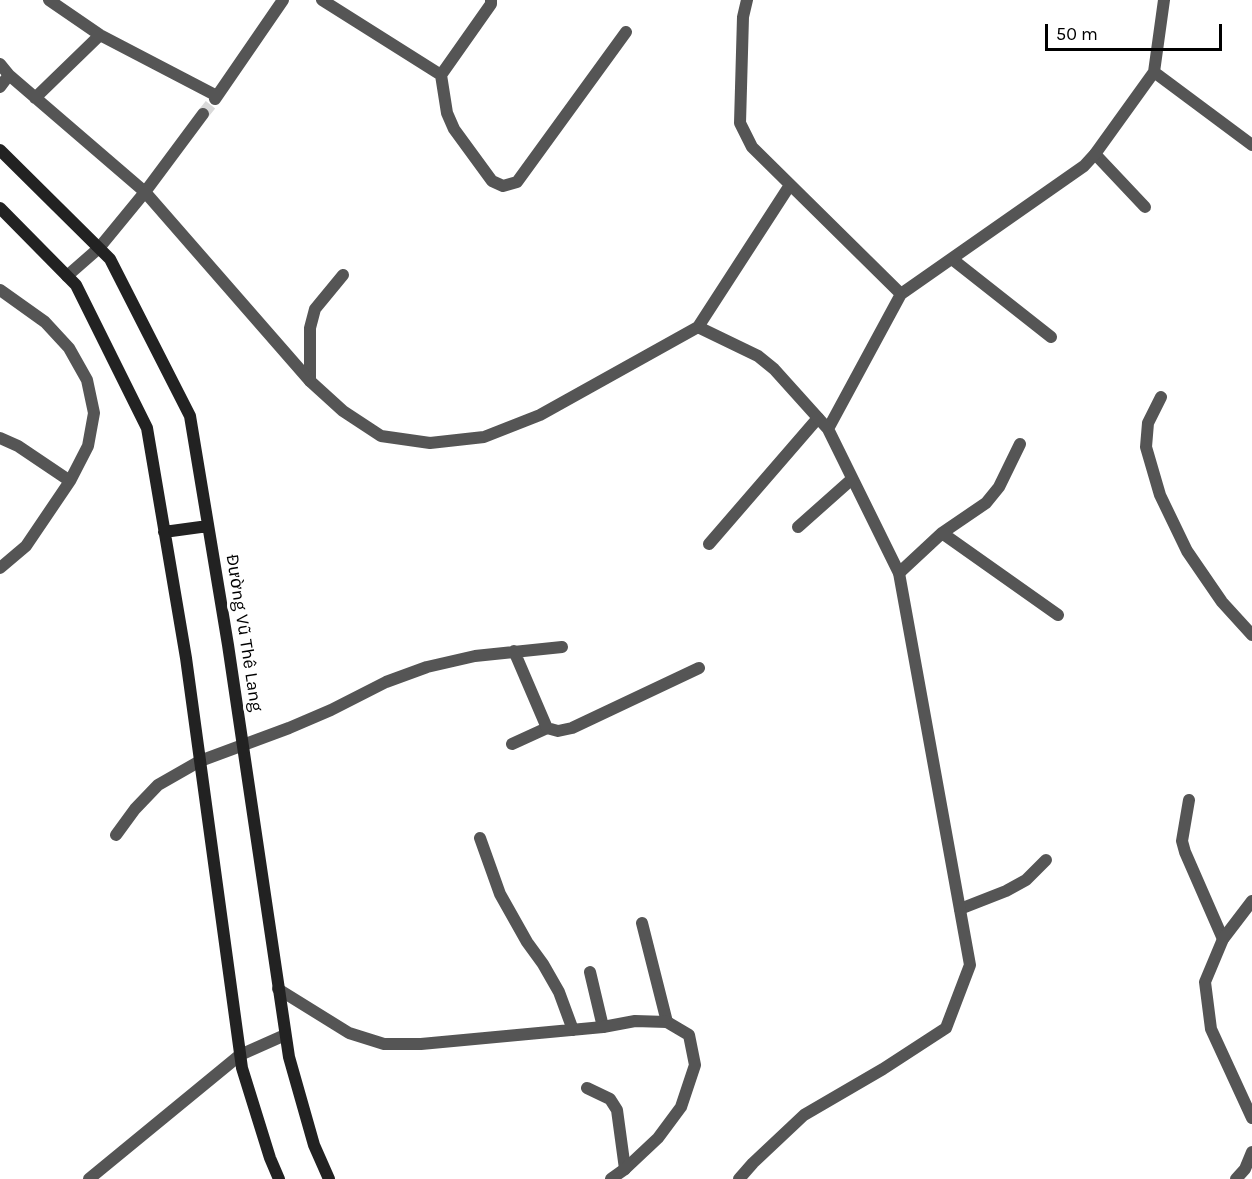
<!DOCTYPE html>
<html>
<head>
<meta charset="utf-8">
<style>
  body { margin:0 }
  #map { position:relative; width:1252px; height:1179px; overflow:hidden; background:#fff; font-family:Karla,sans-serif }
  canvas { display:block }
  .scale { position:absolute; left:1045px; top:24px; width:177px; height:27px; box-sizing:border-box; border:3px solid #000; border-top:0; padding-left:8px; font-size:18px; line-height:21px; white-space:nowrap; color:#000; -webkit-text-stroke:4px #fff; paint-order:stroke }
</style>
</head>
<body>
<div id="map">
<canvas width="1252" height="1179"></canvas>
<div class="scale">50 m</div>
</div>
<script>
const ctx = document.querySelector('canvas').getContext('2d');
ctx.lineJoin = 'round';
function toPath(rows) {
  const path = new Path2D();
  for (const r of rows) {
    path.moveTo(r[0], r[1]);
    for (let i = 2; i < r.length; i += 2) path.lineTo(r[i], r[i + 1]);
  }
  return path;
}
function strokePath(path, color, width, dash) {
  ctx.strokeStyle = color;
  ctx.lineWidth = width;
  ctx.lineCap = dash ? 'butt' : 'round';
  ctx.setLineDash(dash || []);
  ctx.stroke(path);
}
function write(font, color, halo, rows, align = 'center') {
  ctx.font = font + ' Karla,sans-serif';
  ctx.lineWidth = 6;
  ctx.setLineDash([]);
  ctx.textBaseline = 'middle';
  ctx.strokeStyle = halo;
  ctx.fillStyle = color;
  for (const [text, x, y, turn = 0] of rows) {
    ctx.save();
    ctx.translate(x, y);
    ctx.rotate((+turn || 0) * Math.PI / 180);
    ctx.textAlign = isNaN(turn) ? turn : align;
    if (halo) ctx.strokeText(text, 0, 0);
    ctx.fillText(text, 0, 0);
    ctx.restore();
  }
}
strokePath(toPath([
  [203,114,215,99]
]), '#d9d9d9', 12, [12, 6]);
strokePath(toPath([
  [322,0,441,75,491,4,491,0],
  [441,75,447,113,454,129,492,181,503,186,517,182,626,32],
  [1095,154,1145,207],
  [952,259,1051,337],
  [310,381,310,328,315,309,343,275],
  [798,527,852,479],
  [942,533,1058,615],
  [709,544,818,418],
  [899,573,942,533,986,503,999,487,1020,444],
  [512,744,547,728],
  [1189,800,1182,841,1185,852,1223,939],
  [960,909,1006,891,1026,880,1046,860],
  [642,923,667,1022],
  [590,972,603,1027],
  [587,1088,610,1099,617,1110,625,1169]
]), '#555', 12);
strokePath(toPath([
  [49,0,100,35,217,96],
  [747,0,743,17,740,123,752,147,901,294],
  [0,64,9,75,0,87],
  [1154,72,1252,145],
  [9,75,145,192,310,381,343,411,381,436,430,443,484,437,540,415,698,327,790,185],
  [35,98,100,35],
  [215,99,283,0],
  [67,276,99,248,145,192,203,114],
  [0,290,45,322,69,348,87,380,94,413,88,446,70,481,26,546,0,568],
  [698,327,758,356,774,369,828,429,899,573,970,965,946,1028,883,1069,804,1115,753,1163,739,1179],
  [1161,397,1148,423,1146,447,1160,495,1187,551,1222,602,1252,635],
  [828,429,901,294,1084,166,1095,154,1154,72,1164,0],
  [0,438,18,446,70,481],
  [514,651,547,728,558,731,572,728,699,668],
  [116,835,135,809,158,785,200,761,289,728,331,710,386,682,427,667,475,656,562,647],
  [480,838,500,894,527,942,543,964,559,992,573,1030],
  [1252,901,1223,939,1205,982,1211,1029,1252,1118],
  [278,989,349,1033,384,1044,421,1044,603,1027,635,1021,667,1022,689,1035,695,1065,681,1107,658,1138,625,1169,611,1179],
  [89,1179,240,1055,285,1035],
  [1236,1179,1245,1169,1252,1152]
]), '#555', 12);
strokePath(toPath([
  [0,150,110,259,190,416,228,645,289,1057,314,1145,329,1179],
  [0,208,76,285,147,428,186,658,242,1068,270,1158,279,1179],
  [164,532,208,526]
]), '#222', 12);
write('18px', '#000', '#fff', [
  ["Đường Vũ Thê Lang",244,633,81]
]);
</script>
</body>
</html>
